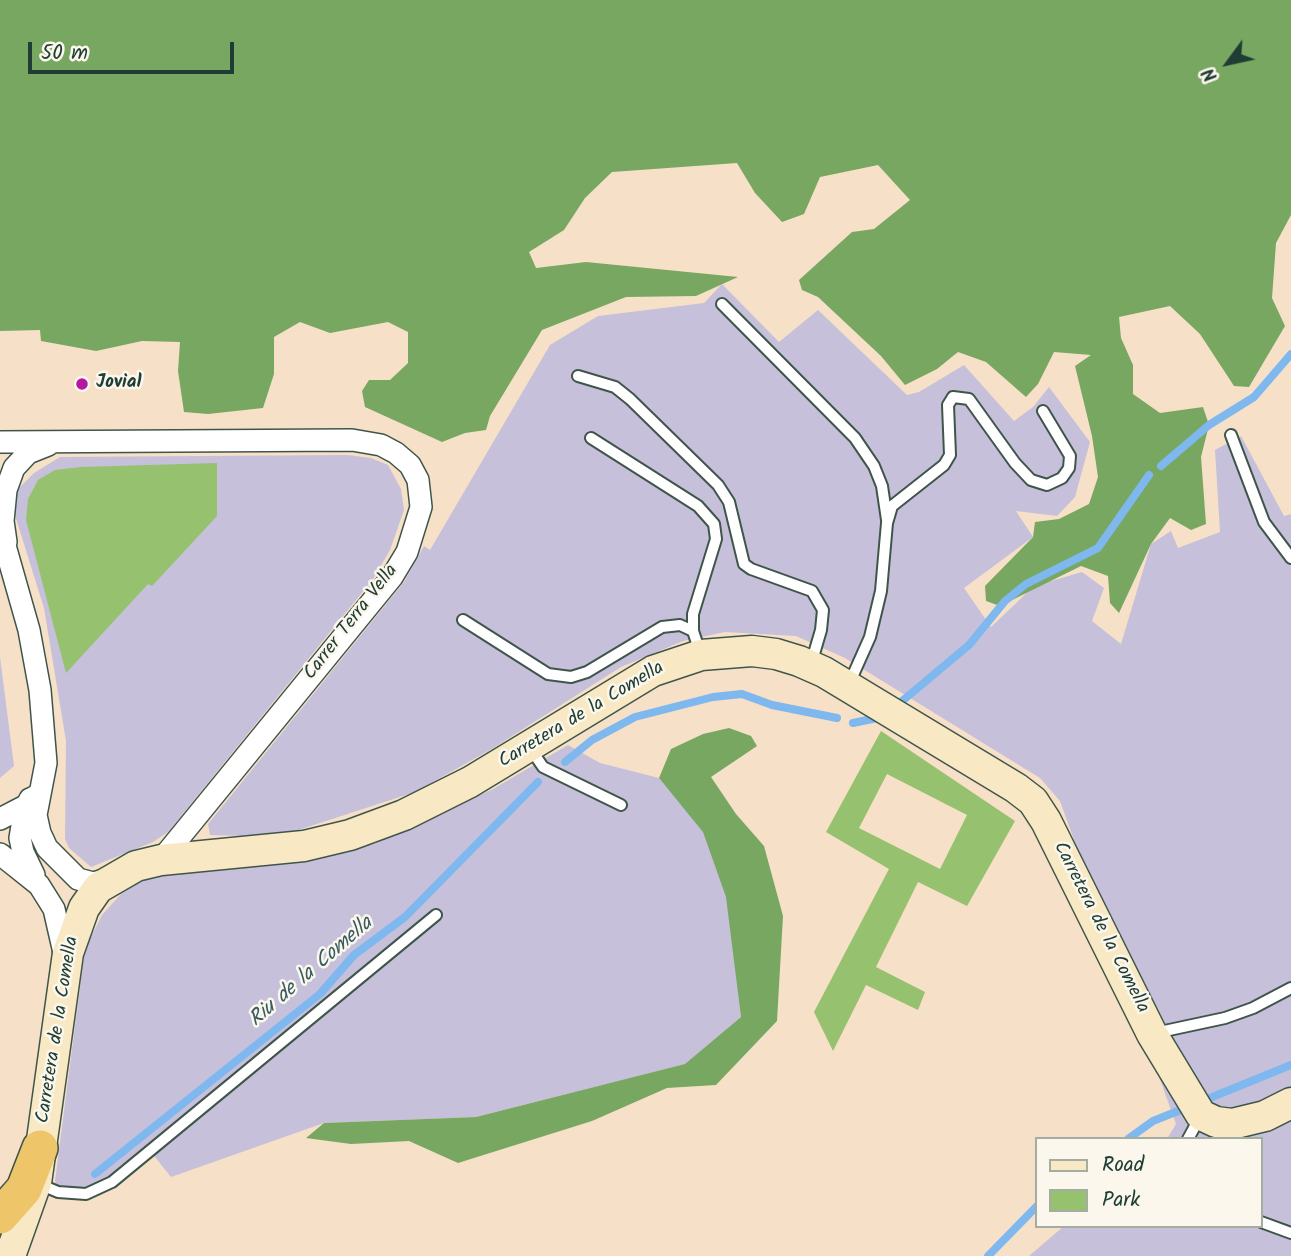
<!DOCTYPE html>
<html>
<head>
<meta charset="utf-8">
<style>
  body { margin:0 }
  #map { position:relative; width:1291px; height:1256px; overflow:hidden; background:#f6e0c7; font-family:Kalam,sans-serif }
  canvas { display:block }
  .legend { position:absolute; left:1035px; top:1137px; width:228px; height:91px; box-sizing:border-box; background:#fbf7ec; border:2px solid #a3ada2; margin:0; padding:9px 12px; list-style:none; font-size:21px; color:#1f3d34 }
  .legend li { display:flex; align-items:center; gap:14px; height:35px }
  .legend b { width:35px; border:2px solid #a3ada2 }
  .north { position:absolute; left:1193px; top:28px; width:70px; height:70px; -webkit-text-stroke:5px #fbf7ec; paint-order:stroke; rotate:237deg; font-size:19px; font-weight:700; line-height:28px; text-align:center; color:#1f3d34 }
  .north::after { content:''; display:block; margin:auto; width:24px; height:32px; background:#1f3d34; clip-path:polygon(50% 0,100% 100%,50% 72%,0 100%) }
  .scale { position:absolute; left:28px; top:42px; width:206px; height:32px; box-sizing:border-box; border:4px solid #1f3d34; border-top:0; padding-left:9px; font-size:21px; line-height:24px; white-space:nowrap; color:#1f3d34; -webkit-text-stroke:5px #fbf7ec; paint-order:stroke }
</style>
</head>
<body>
<div id="map">
<canvas width="1291" height="1256"></canvas>
<ul class="legend">
<li><b style="height:9px;background:#f8e8c3"></b>Road</li>
<li><b style="height:19px;background:#96c16e"></b>Park</li>
</ul>
<div class="north">N</div>
<div class="scale">50 m</div>
</div>
<script>
const ctx = document.querySelector('canvas').getContext('2d');
ctx.lineJoin = 'round';
function fillPath(path, color) {
  ctx.fillStyle = color;
  ctx.fill(path, 'evenodd');
}
function toPath(rows) {
  const path = new Path2D();
  for (const r of rows) {
    path.moveTo(r[0], r[1]);
    for (let i = 2; i < r.length; i += 2) path.lineTo(r[i], r[i + 1]);
  }
  return path;
}
function strokePath(path, color, width, dash) {
  ctx.strokeStyle = color;
  ctx.lineWidth = width;
  ctx.lineCap = dash ? 'butt' : 'round';
  ctx.setLineDash(dash || []);
  ctx.stroke(path);
}
function write(font, color, halo, rows, align = 'center') {
  ctx.font = font + ' Kalam,sans-serif';
  ctx.lineWidth = 5;
  ctx.setLineDash([]);
  ctx.textBaseline = 'middle';
  ctx.strokeStyle = halo;
  ctx.fillStyle = color;
  for (const [text, x, y, turn = 0] of rows) {
    ctx.save();
    ctx.translate(x, y);
    ctx.rotate((+turn || 0) * Math.PI / 180);
    ctx.textAlign = isNaN(turn) ? turn : align;
    if (halo) ctx.strokeText(text, 0, 0);
    ctx.fillText(text, 0, 0);
    ctx.restore();
  }
}
fillPath(toPath([
  [722,284,779,342,818,310,907,395,919,392,964,365,1014,421,1033,407,1049,387,1090,442,1075,497,1057,516,1016,511,1033,537,964,588,991,627,1034,586,1082,572,1104,588,1092,621,1121,644,1151,544,1171,531,1178,548,1220,532,1215,450,1241,436,1284,516,1291,514,1291,1256,1029,1256,1064,1226,1261,1226,1261,1139,1167,1139,1176,1124,1060,801,1040,778,845,658,796,636,725,632,683,641,621,667,490,750,415,792,277,837,210,835,208,824,404,582,424,546,430,550,550,345,598,316,704,303],
  [348,455,371,458,388,465,401,489,404,510,390,550,373,579,168,832,153,842,91,867,69,848,65,839,66,741,44,608,14,512,17,490,34,473,60,457],
  [0,657,14,766,0,778],
  [568,745,600,763,659,778,707,835,728,902,741,1017,686,1064,476,1117,324,1123,171,1177,151,1152,86,1194,58,1192,55,1181,85,949,102,915,121,894,146,878,288,862,374,844,493,789]
]), '#c6c0da');
fillPath(toPath([
  [217,463,217,516,152,586,148,584,66,673,26,520,28,499,38,480,55,470,81,467],
  [881,731,1015,821,967,906,918,882,876,967,925,992,918,1010,866,985,833,1051,814,1012,889,869,826,832],
  [887,774,967,815,940,869,859,828]
]), '#96c16e');
fillPath(toPath([
  [0,0,1291,0,1291,215,1276,243,1272,298,1285,326,1249,387,1234,386,1200,334,1170,306,1119,317,1121,338,1133,365,1133,394,1160,413,1203,407,1209,425,1201,457,1206,524,1191,530,1170,518,1151,544,1119,613,1110,603,1108,576,1081,566,1000,606,986,601,985,586,1033,537,1035,522,1059,519,1089,504,1098,477,1092,436,1075,366,1091,355,1054,352,1038,384,1026,397,986,362,958,352,937,369,905,385,881,356,818,297,802,290,799,280,852,232,874,229,910,200,878,165,820,177,804,214,782,222,755,193,737,163,612,172,585,198,564,230,529,252,536,268,586,262,738,277,696,296,626,297,542,330,490,416,486,430,465,433,442,442,365,407,362,391,369,380,390,380,408,363,408,332,388,322,330,333,300,322,274,337,274,374,263,408,208,414,184,412,178,371,180,342,142,341,96,351,41,341,40,330,0,331],
  [729,728,751,736,757,746,711,777,736,814,764,846,783,916,777,1021,716,1085,667,1088,592,1121,458,1163,409,1141,351,1144,306,1138,324,1123,476,1117,685,1064,741,1017,726,897,703,832,659,778,671,749,703,734]
]), '#78a761');
strokePath(toPath([
  [1161,466,1209,425,1254,397,1291,354],
  [895,707,969,645,1005,601,1026,584,1098,548,1149,475],
  [853,723,882,717],
  [565,762,592,740,635,717,713,697,742,694,772,705,837,718],
  [1200,1102,1291,1065],
  [1128,1139,1153,1121,1188,1107],
  [95,1174,320,994,354,955,405,917,538,782],
  [988,1256,1037,1206]
]), '#7eb8ef', 8);
const service = toPath([
  [722,304,855,438,874,466,882,486,887,520],
  [578,376,615,387,630,399,718,485,729,502,744,564,751,569,812,591,823,610,821,630,811,664],
  [1231,435,1264,522,1291,558],
  [591,438,698,506,714,524,716,539,693,614,693,631,700,652],
  [463,620,548,674,571,677,587,672,662,627,680,625,693,631],
  [849,684,870,637,881,591,887,523,892,506,944,465,950,455,948,405,953,397,969,399,1015,463,1031,480,1047,485,1062,478,1069,468,1070,456,1043,411],
  [530,748,543,767,621,805],
  [1155,1033,1225,1018,1253,1008,1291,988],
  [1188,1139,1200,1117],
  [39,1184,58,1192,86,1194,112,1182,436,915],
  [1261,1222,1291,1233]
]);
const minor = toPath([
  [0,442,352,440,381,445,396,453,410,465,418,480,421,507,407,552,392,577,161,860],
  [0,528,29,630,40,690,46,763,36,815,40,833,47,848,78,879,93,883,111,878],
  [6,542,3,521,6,490,14,468,28,453,48,445],
  [0,819,27,805,30,799],
  [0,854,39,885,54,909,65,957],
  [34,875,23,852,20,838,23,820,34,797]
]);
const secondary = toPath([
  [10,1256,36,1183,68,953,84,908,98,888,136,866,161,860,304,846,350,835,404,815,470,782,653,671,701,655,752,651,776,654,799,661,824,672,1016,788,1033,801,1046,821,1152,1034,1201,1115,1216,1122,1232,1124,1265,1116,1291,1103]
]);
const trunk = toPath([
  [0,1216,24,1189,40,1148]
]);
strokePath(service, '#3f554a', 14);
strokePath(minor, '#3f554a', 24);
strokePath(secondary, '#3f554a', 33);
strokePath(trunk, '#3f554a', 38);
strokePath(service, '#fff', 10);
strokePath(minor, '#fff', 21);
strokePath(secondary, '#f8e8c3', 30);
strokePath(trunk, '#eec569', 35);
for (const [x, y, r, color] of [
  [82,384,7,"#b5179e"]
]) {
  const dot = new Path2D();
  dot.arc(x, y, r, 0, 2 * Math.PI);
  ctx.fillStyle = color;
  ctx.fill(dot);
  strokePath(dot, '#fbf7ec', 2.5);
}
write('bold 19px', '#1f3d34', '#fbf7ec', [
  ["Jovial",96,384]
], 'left');
write('19px', '#1f3d34', '#fbf7ec', [
  ["Carrer Terra Vella",352,623,-52],
  ["Carretera de la Comella",582,716,-31],
  ["Carretera de la Comella",1100,928,63],
  ["Carretera de la Comella",59,1030,-81]
]);
write('italic 21px', '#375c63', '#fbf7ec', [
  ["Riu de la Comella",312,973,-41]
]);
</script>
</body>
</html>
